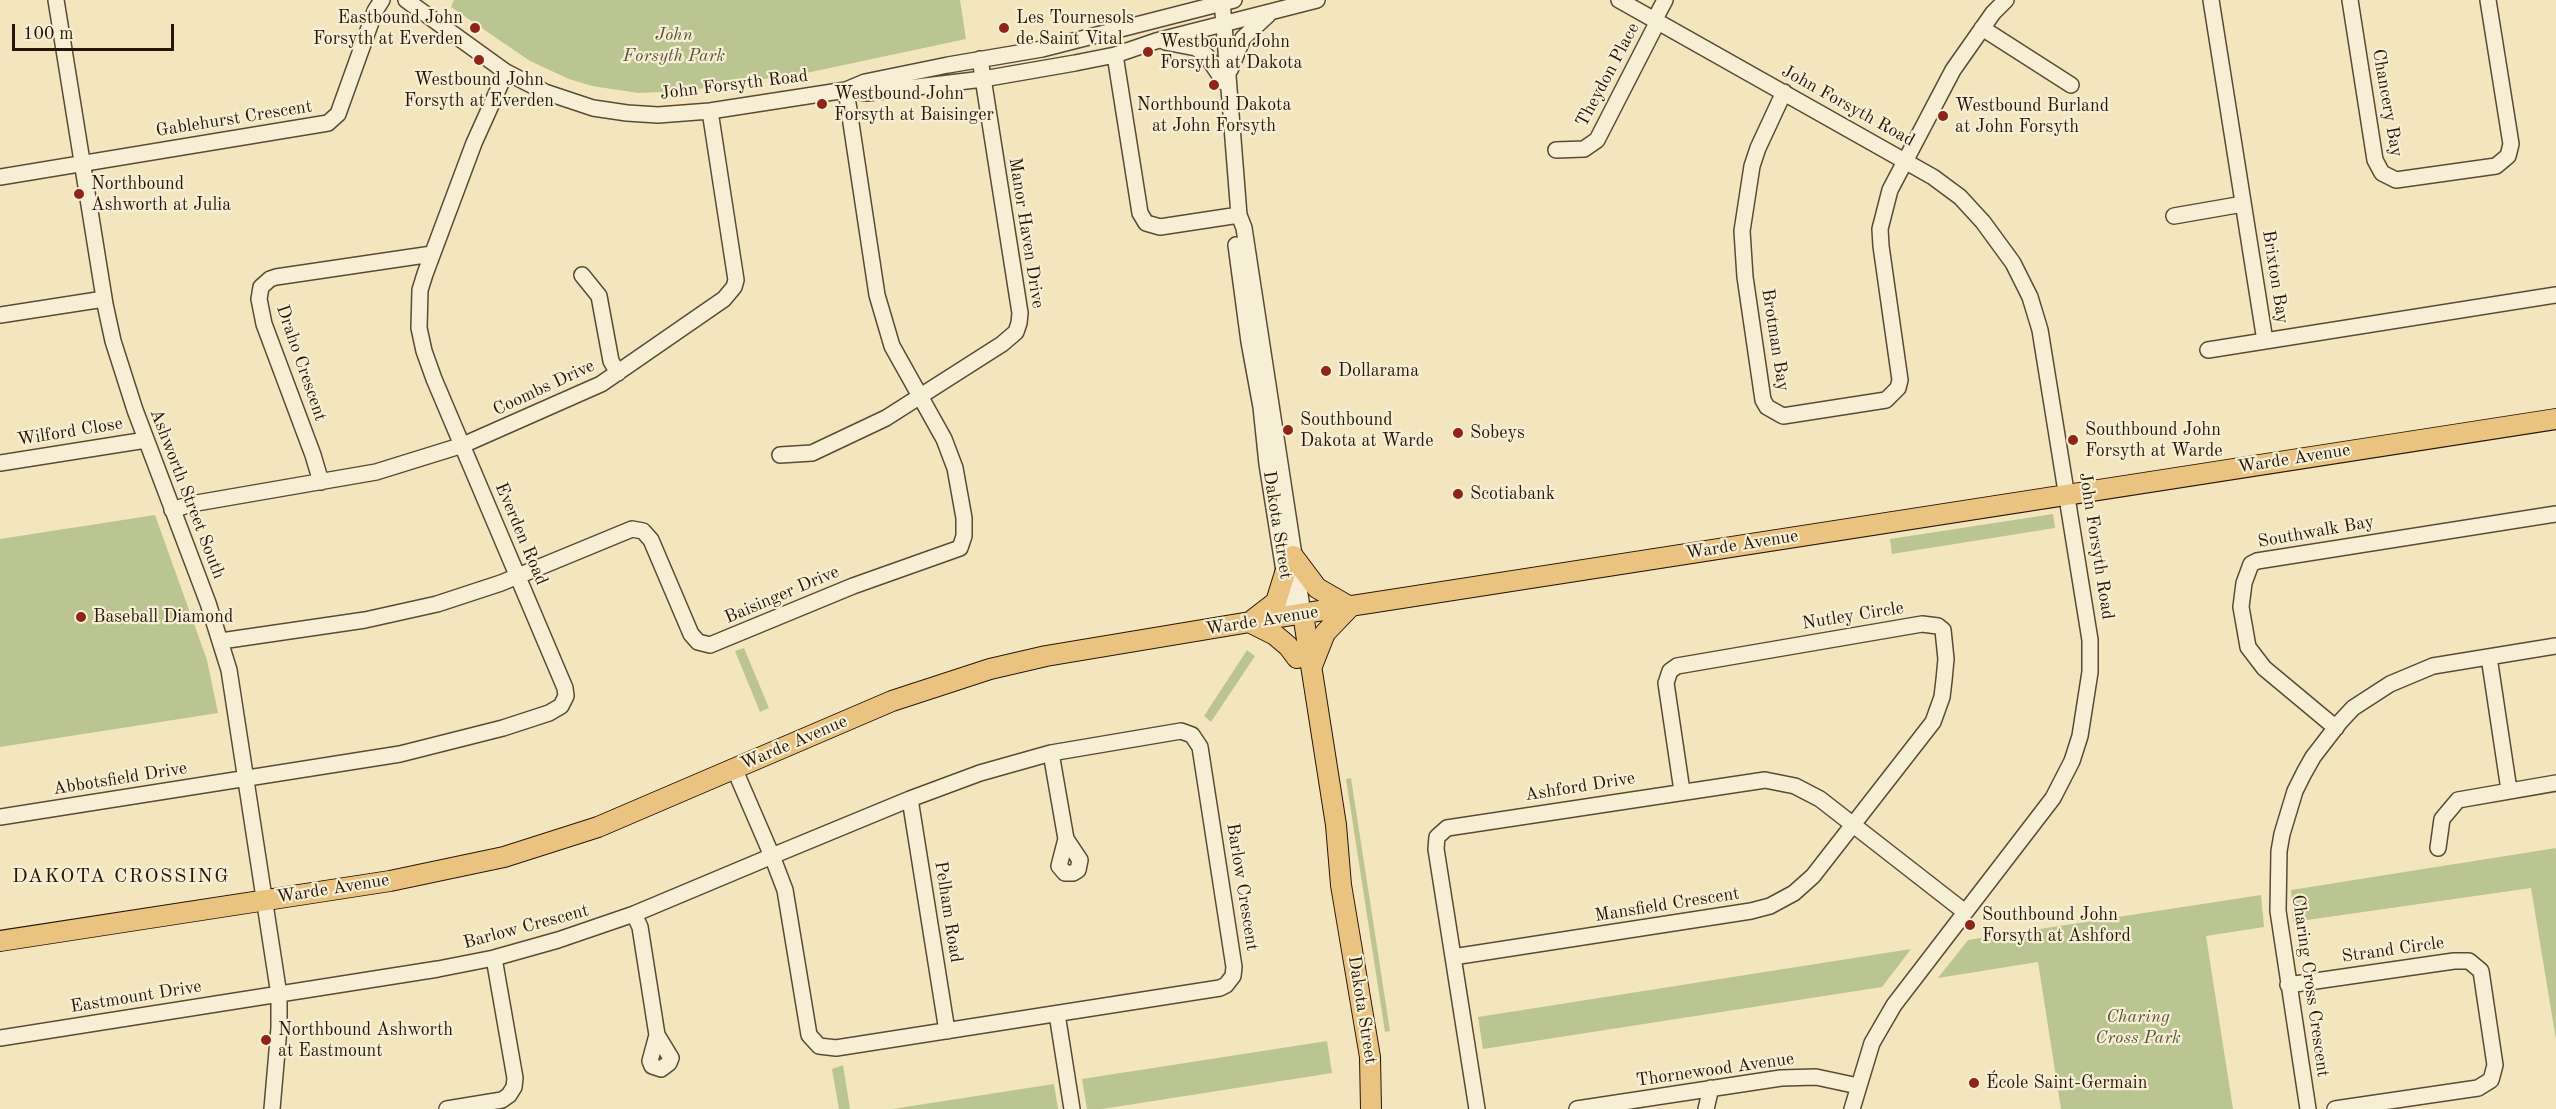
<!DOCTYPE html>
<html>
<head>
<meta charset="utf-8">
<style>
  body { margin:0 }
  #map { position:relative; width:2556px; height:1109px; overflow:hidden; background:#f3e6bf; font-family:"Old Standard TT",serif }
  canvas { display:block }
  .scale { position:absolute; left:12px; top:24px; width:162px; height:27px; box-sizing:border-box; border:3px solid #271606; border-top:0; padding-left:8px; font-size:18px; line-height:21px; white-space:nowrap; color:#271606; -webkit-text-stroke:4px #f7efd5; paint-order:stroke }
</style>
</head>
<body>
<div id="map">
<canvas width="2556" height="1109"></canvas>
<div class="scale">100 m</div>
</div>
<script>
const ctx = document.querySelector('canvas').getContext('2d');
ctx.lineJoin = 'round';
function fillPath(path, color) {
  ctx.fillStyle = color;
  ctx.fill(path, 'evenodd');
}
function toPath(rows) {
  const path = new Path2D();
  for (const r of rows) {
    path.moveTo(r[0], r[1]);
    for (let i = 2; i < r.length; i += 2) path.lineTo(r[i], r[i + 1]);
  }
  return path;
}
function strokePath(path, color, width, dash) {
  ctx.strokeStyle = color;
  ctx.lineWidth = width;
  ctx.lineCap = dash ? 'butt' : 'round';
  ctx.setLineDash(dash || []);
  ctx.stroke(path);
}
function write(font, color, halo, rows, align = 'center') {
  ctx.font = font + ' "Old Standard TT",serif';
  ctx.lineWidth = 4.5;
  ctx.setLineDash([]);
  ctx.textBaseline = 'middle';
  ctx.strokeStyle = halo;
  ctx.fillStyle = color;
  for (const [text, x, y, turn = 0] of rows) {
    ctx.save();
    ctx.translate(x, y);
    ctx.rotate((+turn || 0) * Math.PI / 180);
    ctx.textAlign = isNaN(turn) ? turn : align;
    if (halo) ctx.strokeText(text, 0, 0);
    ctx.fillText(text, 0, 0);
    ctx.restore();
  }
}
fillPath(toPath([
  [454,0,960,0,966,39,811,72,685,91,638,93,592,86,569,79,530,61,451,7],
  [2053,514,2055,528,1892,554,1890,539],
  [155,515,207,660,218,713,0,747,0,539],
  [744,648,769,708,760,712,735,651],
  [1247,650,1255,656,1211,722,1204,716],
  [1351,778,1390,1031,1385,1032,1346,779],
  [2556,848,2556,1040,2531,888,2293,922,2291,890],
  [2261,895,2264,927,2206,936,2233,1109,2061,1109,2038,962,1938,978,1968,940],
  [1911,949,1882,987,1483,1049,1478,1017],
  [1327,1041,1332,1073,1102,1109,1087,1109,1082,1079],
  [843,1065,850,1109,839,1109,832,1069],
  [1054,1084,1058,1109,892,1109]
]), '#bbc591');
const minor = toPath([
  [56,0,105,304,113,341,135,410,208,603,229,670,279,995,279,1028,272,1109],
  [406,0,506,72,545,92,593,108,627,113,658,115,710,111,846,90,865,82,948,65,1042,49,1234,0],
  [1222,0,1239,215,1244,228,1303,614],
  [1619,0,1933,177,1960,197,1983,222,2013,263,2030,297,2040,330,2090,640,2090,672,2080,736,2072,761,2053,798,1894,1005,1872,1043,1852,1109],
  [2211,0,2265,341],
  [2350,0,2375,160,2382,173,2396,180,2496,166,2508,156,2511,144,2488,0],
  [1655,19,1665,0],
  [1982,28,2071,85],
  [1165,42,1196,48,1206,55,1225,83],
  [1115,55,1140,213,1146,223,1160,227,1239,215],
  [1230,70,1243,38,1268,15],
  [846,90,867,93,983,79,1075,63,1115,55,1156,41,1317,0],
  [1784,92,1758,148,1752,166,1742,231,1745,277,1763,400,1767,407,1783,416,1886,400,1898,388,1900,380,1881,246,1880,229,1890,190,1953,70,1993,13,2006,0],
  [1556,150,1584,149,1597,140,1658,21],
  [0,177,328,123,338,114,375,11,382,0],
  [2174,216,2243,204],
  [1236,245,1249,342,1261,407,1267,464,1291,615],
  [582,275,599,296,611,361,618,373],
  [0,315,104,299],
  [2208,350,2556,295],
  [780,455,812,453,886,418,1002,344,1016,332,1019,323,1020,313,980,59],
  [0,463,146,440],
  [321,482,313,455,264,324,259,299,261,287,270,279,276,277,432,254],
  [172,510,191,504,376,472,463,445,601,384,724,299,734,287,736,280,710,111],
  [221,641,365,620,437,604,501,583,632,529,643,531,651,540,691,634,698,642,710,645,853,586,960,548,964,536,964,518,955,468,944,439,892,346,877,295,846,90],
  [2489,657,2509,790],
  [2336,728,2264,668,2248,647,2241,607,2244,583,2251,564,2257,561,2556,514],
  [1051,753,1066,839,1059,866,1065,873,1073,873,1078,870,1080,860,1066,839],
  [910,799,947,1031],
  [0,817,400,754,503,728,549,713,561,706,566,696,565,688,434,379,424,351,419,328,420,290,425,274,474,143,506,72],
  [2438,848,2442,819,2458,800,2556,783],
  [634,914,640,927,657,1035,650,1061,652,1066,661,1069,669,1063,671,1058,657,1035],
  [1453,957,1751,911,1770,906,1794,893,1813,876,1933,722,1942,697,1944,680,1946,659,1943,630,1938,626,1922,624,1677,666,1670,671,1666,683,1682,791],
  [2288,985,2454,961,2469,961,2481,971,2495,1065,2491,1080,2478,1088,2335,1109],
  [1057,1014,1072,1109],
  [0,1038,438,969,494,958,558,940,634,914,758,862,772,856,910,799,980,773,1051,753,1181,731,1192,735,1200,747,1234,967,1233,976,1226,985,1220,988,836,1048,819,1046,809,1035,785,890,772,856,734,768],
  [447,1109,502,1100,509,1095,514,1087,515,1078,494,958],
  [1477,1109,1436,849,1437,837,1447,828,1765,780,1795,786,1820,799,1965,912],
  [1577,1109,1781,1078,1816,1077,1858,1086],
  [1706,1109,1711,1088],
  [2308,1109,2278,911,2279,851,2282,834,2295,791,2304,773,2313,757,2340,722,2353,708,2390,684,2433,666,2556,646]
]);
const major = toPath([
  [1293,556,1317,588,1350,607],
  [1303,614,1336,825,1341,885,1370,1057,1371,1109],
  [1254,619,1276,602,1285,573],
  [1249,622,1275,635,1288,646,1297,658],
  [1312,666,1325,633,1350,607],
  [0,941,390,881,504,857,598,827,892,701,990,669,1046,656,1280,617,2556,419]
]);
strokePath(minor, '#5a4a34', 18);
strokePath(major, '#271606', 22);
strokePath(minor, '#f7efd5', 15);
strokePath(major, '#eac380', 20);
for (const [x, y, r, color] of [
  [475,28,6,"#8f2418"],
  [1004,28,6,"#8f2418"],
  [1148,52,6,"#8f2418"],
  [479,60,6,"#8f2418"],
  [1214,85,6,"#8f2418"],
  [822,104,6,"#8f2418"],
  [1943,116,6,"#8f2418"],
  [79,194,6,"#8f2418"],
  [1326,371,6,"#8f2418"],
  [1288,430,6,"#8f2418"],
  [1458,433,6,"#8f2418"],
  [2073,440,6,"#8f2418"],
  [1458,494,6,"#8f2418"],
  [81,617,6,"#8f2418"],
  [1970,925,6,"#8f2418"],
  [266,1040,6,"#8f2418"],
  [1974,1083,6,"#8f2418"]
]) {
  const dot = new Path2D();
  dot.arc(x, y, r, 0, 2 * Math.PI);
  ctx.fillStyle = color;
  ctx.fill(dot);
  strokePath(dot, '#f7efd5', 2);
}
write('18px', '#271606', '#f7efd5', [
  ["Eastbound John",463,18,"right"],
  ["Forsyth at Everden",463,39,"right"],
  ["Les Tournesols",1016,18],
  ["de Saint Vital",1016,39],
  ["Westbound John",1160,42],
  ["Forsyth at Dakota",1160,63],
  ["Westbound John",479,80,"center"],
  ["Forsyth at Everden",479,101,"center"],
  ["Westbound John",834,94],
  ["Forsyth at Baisinger",834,115],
  ["Northbound Dakota",1214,105,"center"],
  ["at John Forsyth",1214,126,"center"],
  ["Westbound Burland",1955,106],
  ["at John Forsyth",1955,127],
  ["Northbound",91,184],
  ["Ashworth at Julia",91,205],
  ["Dollarama",1338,371],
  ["Southbound",1300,420],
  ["Dakota at Warde",1300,441],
  ["Southbound John",2085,430],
  ["Forsyth at Warde",2085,451],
  ["Sobeys",1470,433],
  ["Scotiabank",1470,494],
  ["Baseball Diamond",93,617],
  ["Southbound John",1982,915],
  ["Forsyth at Ashford",1982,936],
  ["Northbound Ashworth",278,1030],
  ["at Eastmount",278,1051],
  ["École Saint-Germain",1986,1083]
], 'left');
write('italic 18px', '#5b5337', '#f7efd5', [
  ["John",674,35],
  ["Forsyth Park",674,56],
  ["Charing",2138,1017],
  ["Cross Park",2138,1038]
]);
write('18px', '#271606', '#f7efd5', [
  ["Theydon Place",1608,75,-62],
  ["John Forsyth Road",734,85,-7],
  ["Chancery Bay",2387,103,80],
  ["John Forsyth Road",1848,106,29],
  ["Gablehurst Crescent",234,119,-9],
  ["Manor Haven Drive",1026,233,81],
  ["Brixton Bay",2275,277,81],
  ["Brotman Bay",1775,340,81],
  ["Draho Crescent",301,363,71],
  ["Coombs Drive",544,388,-25],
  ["Wilford Close",70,432,-9],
  ["Warde Avenue",2294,459,-9],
  ["Ashworth Street South",187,494,69],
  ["Dakota Street",1277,525,81],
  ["Southwalk Bay",2316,532,-10],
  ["Everden Road",521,534,67],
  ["Warde Avenue",1742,545,-9],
  ["John Forsyth Road",2096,546,81],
  ["Baisinger Drive",782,595,-23],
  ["Nutley Circle",1853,616,-9],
  ["Warde Avenue",1262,621,-9],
  ["Warde Avenue",794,743,-23],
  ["Abbotsfield Drive",120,779,-9],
  ["Ashford Drive",1580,787,-9],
  ["Barlow Crescent",1242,887,81],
  ["Warde Avenue",333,889,-9],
  ["Mansfield Crescent",1667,905,-9],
  ["Pelham Road",948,912,81],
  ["Barlow Crescent",526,927,-15],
  ["Strand Circle",2393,950,-8],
  ["Charing Cross Crescent",2310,986,82],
  ["Eastmount Drive",136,997,-9],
  ["Dakota Street",1362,1010,81],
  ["Thornewood Avenue",1715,1070,-8]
]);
ctx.letterSpacing = '1.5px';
write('20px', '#271606', '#f7efd5', [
  ["DAKOTA CROSSING",121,877]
]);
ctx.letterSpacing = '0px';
</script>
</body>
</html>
